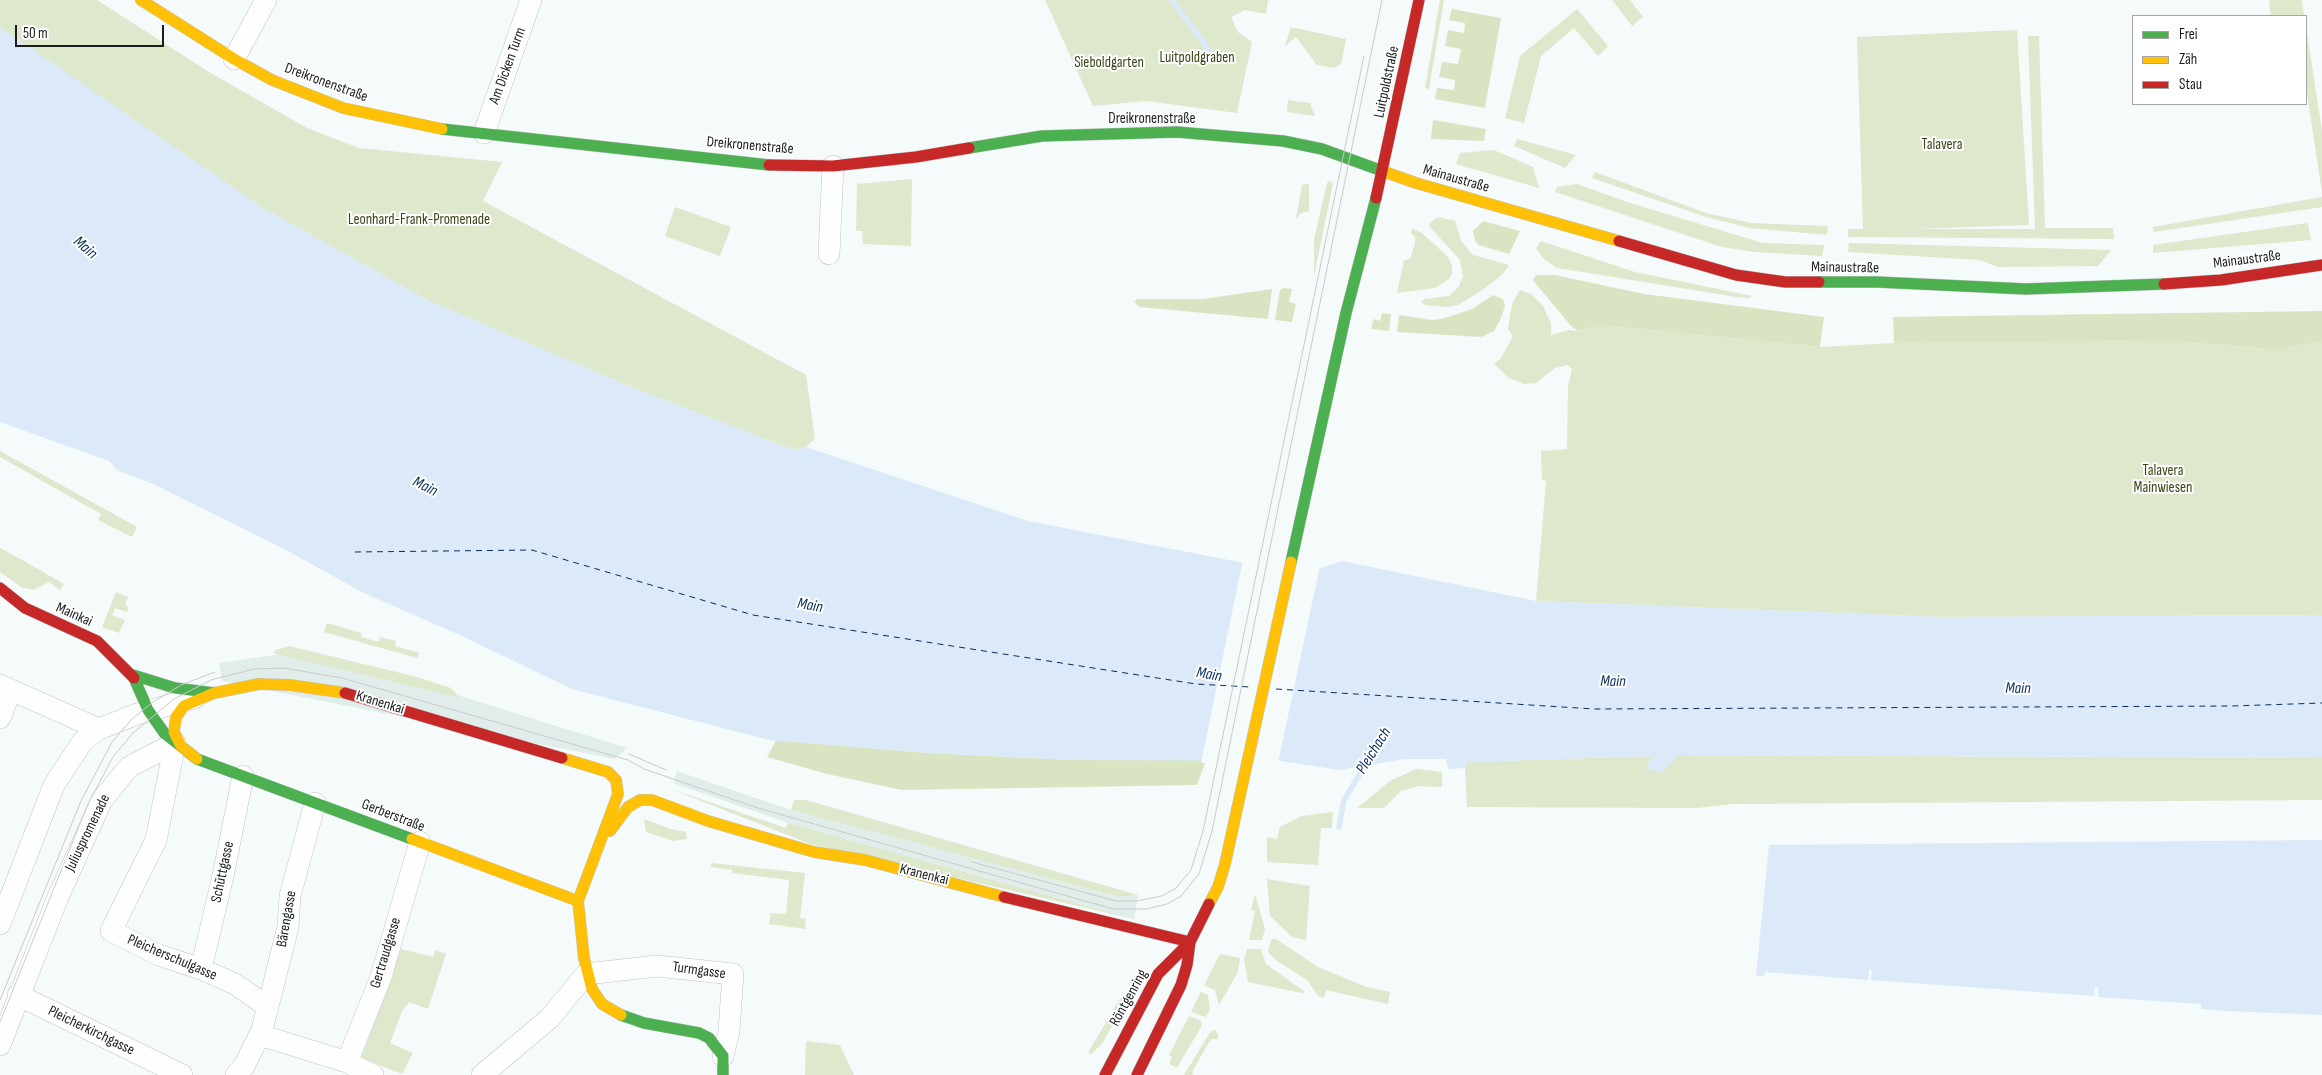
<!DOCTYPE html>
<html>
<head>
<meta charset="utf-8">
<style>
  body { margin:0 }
  #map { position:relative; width:2322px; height:1075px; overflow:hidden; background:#f5fafa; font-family:"Sofia Sans Condensed",sans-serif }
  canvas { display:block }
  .legend { position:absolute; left:2132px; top:15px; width:175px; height:90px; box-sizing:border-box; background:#fff; border:1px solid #a4a5a5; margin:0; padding:6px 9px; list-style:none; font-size:15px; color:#1b1e1d }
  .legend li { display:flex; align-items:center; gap:10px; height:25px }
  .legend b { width:25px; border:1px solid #a4a5a5 }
  .scale { position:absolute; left:15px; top:25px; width:149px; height:22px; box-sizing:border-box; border:2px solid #1b1e1d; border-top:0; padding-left:6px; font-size:15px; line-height:18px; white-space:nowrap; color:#1b1e1d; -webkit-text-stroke:4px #fff; paint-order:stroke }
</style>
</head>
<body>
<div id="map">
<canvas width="2322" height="1075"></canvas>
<ul class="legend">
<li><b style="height:6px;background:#4caf50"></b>Frei</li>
<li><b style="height:6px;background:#ffc107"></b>Zäh</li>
<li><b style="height:6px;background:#c62828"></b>Stau</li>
</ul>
<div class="scale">50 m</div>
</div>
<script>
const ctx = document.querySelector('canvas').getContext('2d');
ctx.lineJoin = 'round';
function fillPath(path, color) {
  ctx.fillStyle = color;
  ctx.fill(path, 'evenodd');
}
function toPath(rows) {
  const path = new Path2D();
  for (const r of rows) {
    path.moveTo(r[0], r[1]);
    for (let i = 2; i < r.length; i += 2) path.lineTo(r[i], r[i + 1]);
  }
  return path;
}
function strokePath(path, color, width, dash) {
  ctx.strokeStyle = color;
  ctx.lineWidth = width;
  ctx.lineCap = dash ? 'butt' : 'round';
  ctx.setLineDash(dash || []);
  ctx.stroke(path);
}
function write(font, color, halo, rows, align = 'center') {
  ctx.font = font + ' "Sofia Sans Condensed",sans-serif';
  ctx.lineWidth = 4;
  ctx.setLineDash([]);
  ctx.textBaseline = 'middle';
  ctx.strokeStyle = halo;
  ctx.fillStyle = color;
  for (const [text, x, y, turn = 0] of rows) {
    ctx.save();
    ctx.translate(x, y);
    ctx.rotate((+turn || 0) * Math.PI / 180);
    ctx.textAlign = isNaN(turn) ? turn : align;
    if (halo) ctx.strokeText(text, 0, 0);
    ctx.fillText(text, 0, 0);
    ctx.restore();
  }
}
fillPath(toPath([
  [281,654,456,697,457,695,627,748,615,759,222,681,219,663],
  [677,771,791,810,1119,897,1138,895,1134,919,788,823,673,783]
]), '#e1edeb');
fillPath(toPath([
  [0,0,97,0,209,72,307,128,359,148,502,162,483,201,806,375,815,439,806,447,794,450,633,388,429,301,266,210,53,65,0,27],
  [1045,0,1268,0,1266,14,1245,10,1231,17,1238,32,1252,42,1237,113,1146,101,1093,106],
  [1440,0,1444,0,1429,89,1425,88],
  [1612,0,1630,0,1643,17,1632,26],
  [2269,0,2302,0,2304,16,2271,16],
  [1577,9,1608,46,1598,56,1574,28,1541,56,1524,123,1505,118,1520,56],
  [2306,26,2322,131,2322,193,2306,87],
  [1291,27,1346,39,1341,64,1334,68,1317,65,1296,37,1285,46],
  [2017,30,2029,225,1912,229,2035,229,2028,36,2039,36,2045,228,2113,228,2114,239,1848,237,1848,229,1863,229,1857,37],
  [1288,100,1310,103,1315,116,1287,112],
  [1517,139,1576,155,1565,168,1514,146],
  [1494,150,1533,167,1539,188,1456,164,1460,153],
  [1595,172,1706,213,1751,223,1828,226,1827,235,1750,228,1706,217,1592,178],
  [912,179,911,246,863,244,862,231,856,231,857,184],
  [1329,181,1333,183,1314,276,1314,240,1327,183],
  [1306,183,1309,185,1309,211,1301,213,1296,219,1302,186],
  [1577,184,1627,202,1763,243,1824,245,1822,256,1755,252,1722,247,1555,192,1557,187],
  [2322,197,2322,207,2154,232,2153,227],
  [675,207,731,227,720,256,665,236],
  [1438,217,1455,221,1461,241,1473,255,1509,265,1502,275,1481,291,1458,305,1447,307,1425,305,1421,302,1424,299,1449,296,1459,286,1463,276,1460,260,1429,226,1431,222],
  [2308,223,2311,240,2153,253,2153,245],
  [1412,228,1422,233,1448,257,1452,265,1452,274,1449,279,1435,288,1397,293,1404,260,1410,259,1415,244,1415,237,1411,233],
  [1541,241,1635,272,1752,296,1749,298,1737,297,1557,268,1544,259,1536,248],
  [1849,243,2111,250,2098,266,1998,267,1980,260,1848,252],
  [1520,290,1531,294,1543,306,1551,324,1551,335,1568,330,1578,331,1597,325,1820,347,1894,343,2171,341,2280,350,2322,341,2322,615,1940,617,1536,601,1546,481,1542,480,1541,451,1567,449,1568,386,1572,369,1567,365,1555,368,1536,383,1524,384,1509,378,1494,364,1501,358,1513,336,1508,329,1510,314,1513,302],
  [0,451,137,527,132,537,98,520,101,514,0,457],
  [0,548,24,561,64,584,60,590,49,582,33,590,21,587,0,572],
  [116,592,128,597,125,605,129,607,127,612,115,608,112,615,125,620,119,633,102,627],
  [327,623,361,633,361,637,379,642,380,637,396,641,395,646,419,653,417,658,324,632],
  [289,646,417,677,451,688,457,695,456,697,273,653,276,650],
  [1678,755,2322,758,2322,800,1733,804,1697,808,1467,807,1465,768,1467,762,1653,756,1647,769,1662,772],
  [1416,769,1442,772,1442,787,1418,786,1401,791,1384,808,1357,808,1390,781],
  [671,789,786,828,788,823,1134,919,810,844],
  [794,800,806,800,1138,895,1119,897,791,810],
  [1333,812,1332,828,1321,828,1318,865,1267,862,1267,837,1277,839,1280,827,1301,816],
  [644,819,671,829,686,832,687,839,673,841,646,832],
  [711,863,805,873,800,918,806,919,805,929,769,924,771,913,786,914,789,880,732,873,732,870,711,867],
  [1267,879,1310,886,1306,940,1292,937,1270,916],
  [1255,894,1265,929,1262,940,1249,940,1255,911,1251,910],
  [1272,939,1276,939,1318,967,1366,987,1390,992,1388,1004,1326,990,1324,998,1318,996,1308,981,1276,960,1269,953,1268,949],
  [401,949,433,957,435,950,446,954,428,1009,409,1002,402,1011,390,1043,413,1053,402,1074,361,1058],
  [1247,949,1261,949,1266,964,1305,992,1302,993,1248,982,1244,959],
  [1220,954,1240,958,1238,972,1219,1005,1215,990,1204,985],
  [1201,992,1208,995,1210,1011,1205,1017,1191,1012],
  [1120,998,1126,1001,1102,1044,1090,1055,1089,1051],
  [1189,1016,1201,1021,1202,1025,1177,1068,1169,1064,1172,1057,1169,1055],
  [1215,1030,1219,1036,1217,1039,1211,1039,1192,1072,1193,1075,1184,1075,1211,1031],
  [806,1041,840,1045,854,1075,805,1075]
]), '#dee8cc');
fillPath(toPath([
  [1452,9,1501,18,1485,108,1435,99,1437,88,1454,90,1455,80,1439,77,1442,62,1458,64,1461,49,1445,46,1448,30,1464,33,1465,23,1449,20],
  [1433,120,1486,129,1484,141,1431,139],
  [1483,221,1520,231,1509,254,1479,245,1475,241,1473,231],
  [1536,275,1555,275,1644,294,1824,317,1820,347,1597,325,1578,331,1571,326,1536,284,1533,280],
  [1283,288,1292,289,1289,302,1296,304,1292,322,1275,320,1280,290],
  [1272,289,1268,319,1140,307,1134,302,1137,299,1203,299],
  [1493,295,1503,299,1505,306,1501,318,1494,331,1481,337,1397,332,1399,315,1432,320,1442,319,1472,309],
  [2322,311,2322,341,2280,350,2171,341,1894,343,1893,317],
  [1382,313,1391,314,1389,331,1371,329,1374,319,1380,321],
  [776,740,929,753,1072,760,1206,760,1197,785,902,790,827,774,767,757]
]), '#d9e5c2');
fillPath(toPath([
  [0,27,266,210,429,301,633,388,794,450,806,447,1028,521,1239,562,1322,568,1342,561,1536,601,1940,617,2322,615,2322,758,1678,755,1662,772,1646,769,1652,756,1468,762,1465,768,1448,769,1446,759,1405,759,1339,770,1282,761,1072,760,929,753,769,740,572,689,464,637,362,592,286,550,153,484,117,470,109,461,0,422],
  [2322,840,2322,1015,2227,1011,2201,1009,2201,1004,2098,997,2098,987,2095,987,2094,996,1871,980,1872,970,1869,970,1868,980,1765,972,1764,976,1756,976,1769,845]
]), '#dce9f8');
fillPath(toPath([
  [1243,559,1320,566,1278,763,1201,763]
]), '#f5fafa');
strokePath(toPath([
  [1172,0,1214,57],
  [1339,827,1344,800,1369,759]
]), '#dce9f8', 5.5);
strokePath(toPath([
  [355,552,532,550,753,615,1196,684,1250,687],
  [1276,689,1594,709,2232,706,2322,703]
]), '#082d5b', 1, [6, 5]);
const street = toPath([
  [234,59,266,0],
  [484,133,531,0],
  [829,254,833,166],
  [0,685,99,729],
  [0,718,11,690],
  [175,743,156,840,111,931,159,955,201,969,235,984,268,1007],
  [0,924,54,785,83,741,99,729,137,714,195,698],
  [201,969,223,876,243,776],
  [18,995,182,1075],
  [260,1035,347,1062,373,1075],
  [0,1045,58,897,102,800,129,767,175,743],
  [347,1062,381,977,420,842],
  [236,1075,244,1066,262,1030,288,927,290,896,315,803],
  [482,1075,550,1018,586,974,657,966,733,974,729,1031,723,1056]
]);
const fast = toPath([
  [442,129,769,165],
  [969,148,1042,136,1177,132,1283,141,1322,149,1385,172],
  [1819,282,1877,282,2026,289,2164,284],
  [1291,562,1346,313,1376,198],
  [133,675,175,688,214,693],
  [134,678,148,710,165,734,197,759,412,839],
  [621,1015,644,1023,699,1033,709,1038,723,1056,723,1075]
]);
const slow = toPath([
  [141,0,234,59,272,80,343,108,442,129],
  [1385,172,1416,183,1619,241],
  [562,758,608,772,616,780,618,794,578,901,584,958,592,989,602,1004,621,1015],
  [197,759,181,746,174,732,176,717,184,706,214,693,259,684,290,685,345,693],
  [610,831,628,807,640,800,652,800,708,821,814,852,865,860,1004,897],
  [412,839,578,901],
  [1209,904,1218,887,1225,864,1291,562]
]);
const jam = toPath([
  [769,165,833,166,916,157,969,148],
  [1376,198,1419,0],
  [1619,241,1736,275,1785,282,1819,282],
  [2164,284,2221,280,2322,265],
  [0,588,25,608,97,641,134,678],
  [345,693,562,758],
  [1004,897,1190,942],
  [1105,1075,1158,974,1190,942],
  [1137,1075,1181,985,1187,965,1190,942,1209,904]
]);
strokePath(street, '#c1c4c4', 22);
strokePath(fast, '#c1c4c4', 12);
strokePath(slow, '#c1c4c4', 12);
strokePath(jam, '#c1c4c4', 12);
strokePath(street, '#fefefe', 21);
strokePath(fast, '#4caf50', 11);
strokePath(slow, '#ffc107', 11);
strokePath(jam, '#c62828', 11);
strokePath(toPath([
  [629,754,666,770],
  [972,862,1116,901,1137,901,1162,896,1176,888,1191,870,1203,831,1364,56],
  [0,1000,81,801,112,742,132,719,153,702,181,685,215,672],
  [0,1022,88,804,113,757,133,733,174,699,211,680,254,669,284,668,342,678,628,760,644,769,758,808,1113,909,1146,909,1167,904,1181,896,1199,874,1212,831,1382,0]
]), '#cacaca', 1);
write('15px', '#394315', '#fff', [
  ["Luitpoldgraben",1197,58],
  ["Sieboldgarten",1109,63],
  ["Talavera",1942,145],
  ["Leonhard-Frank-Promenade",419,220],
  ["Talavera",2163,471],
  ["Mainwiesen",2163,488]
]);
write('15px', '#1b1e1d', '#fff', [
  ["Am Dicken Turm",508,66,-70],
  ["Luitpoldstraße",1387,82,-78],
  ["Dreikronenstraße",326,83,20],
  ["Dreikronenstraße",1152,119],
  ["Dreikronenstraße",750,146,5],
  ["Mainaustraße",1456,179,16],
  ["Mainaustraße",2247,260,-7],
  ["Mainaustraße",1845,268,1],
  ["Mainkai",74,615,24],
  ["Kranenkai",380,703,17],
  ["Gerberstraße",393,816,21],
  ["Juliuspromenade",88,833,-64],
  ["Schüttgasse",223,872,-78],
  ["Kranenkai",924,875,14],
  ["Bärengasse",287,919,-80],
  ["Gertraudgasse",386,953,-73],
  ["Pleicherschulgasse",172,958,23],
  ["Turmgasse",699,971,8],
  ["Röntgenring",1129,998,-61],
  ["Pleicherkirchgasse",91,1031,26]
]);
write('italic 16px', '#082d5b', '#fff', [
  ["Main",85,248,41],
  ["Main",425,487,27],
  ["Main",810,606,10],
  ["Main",1209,675,10],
  ["Main",1613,682,1],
  ["Main",2018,689,1],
  ["Pleichach",1374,751,-58]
]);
</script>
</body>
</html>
